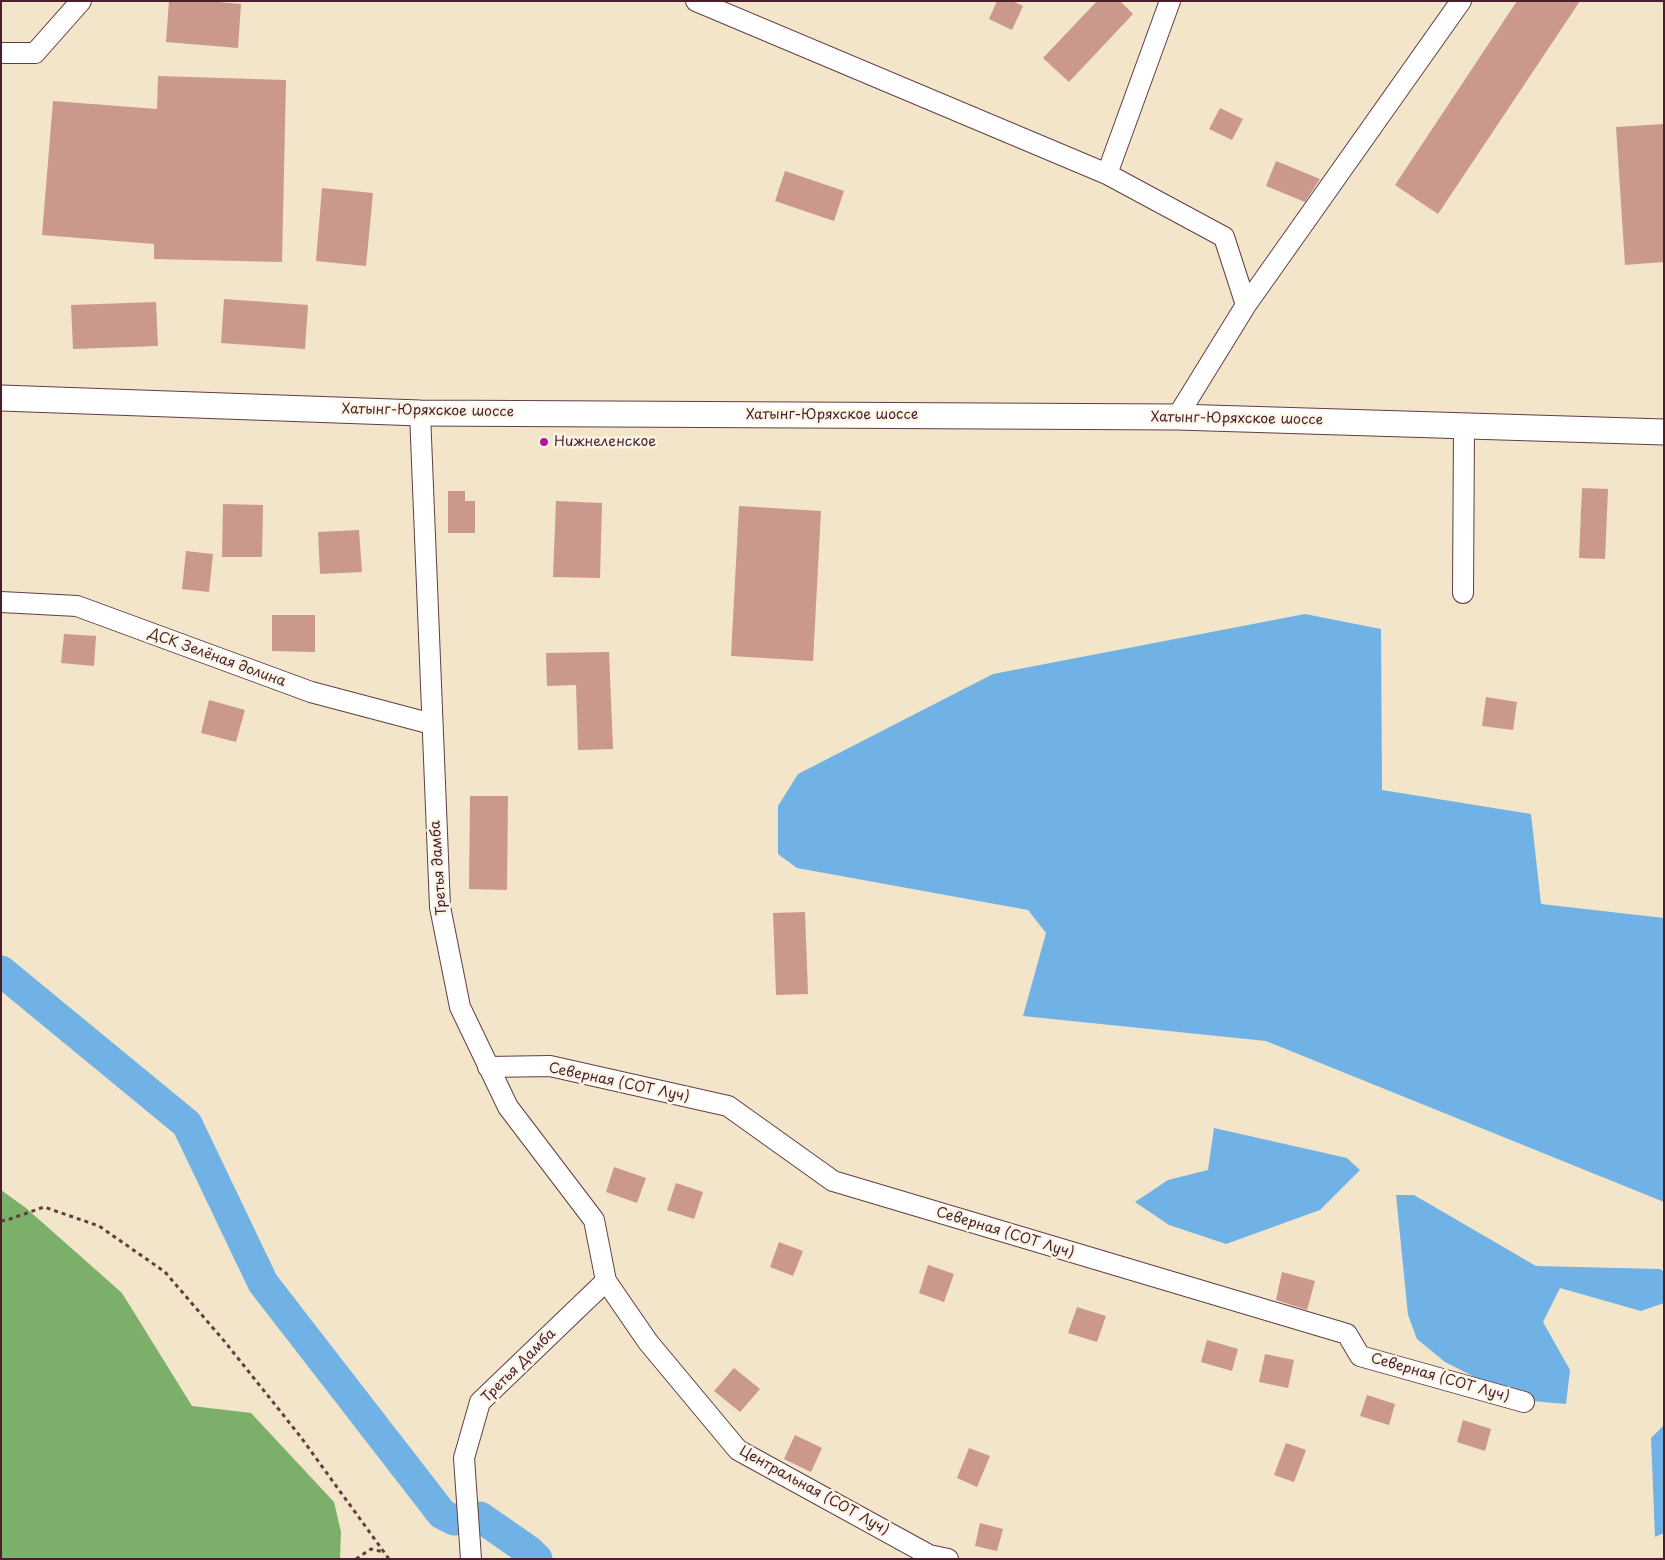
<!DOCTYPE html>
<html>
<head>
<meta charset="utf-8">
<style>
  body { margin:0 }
  #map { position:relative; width:1665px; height:1560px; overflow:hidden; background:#f2e5c9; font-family:"Playpen Sans",sans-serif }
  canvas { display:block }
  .frame { position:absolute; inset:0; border:2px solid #4a1f2b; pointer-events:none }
</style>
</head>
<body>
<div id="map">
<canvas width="1665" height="1560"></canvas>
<div class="frame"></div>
</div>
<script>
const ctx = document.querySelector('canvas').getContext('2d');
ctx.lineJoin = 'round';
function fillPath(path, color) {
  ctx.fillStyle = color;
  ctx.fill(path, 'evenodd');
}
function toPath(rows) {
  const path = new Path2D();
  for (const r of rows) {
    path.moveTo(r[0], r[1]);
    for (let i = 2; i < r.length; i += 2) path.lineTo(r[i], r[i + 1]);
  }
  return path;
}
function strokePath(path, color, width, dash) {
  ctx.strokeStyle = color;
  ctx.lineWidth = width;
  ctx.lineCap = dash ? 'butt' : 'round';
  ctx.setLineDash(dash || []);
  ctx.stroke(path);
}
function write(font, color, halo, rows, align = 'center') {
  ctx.font = font + ' "Playpen Sans",sans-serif';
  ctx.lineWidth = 5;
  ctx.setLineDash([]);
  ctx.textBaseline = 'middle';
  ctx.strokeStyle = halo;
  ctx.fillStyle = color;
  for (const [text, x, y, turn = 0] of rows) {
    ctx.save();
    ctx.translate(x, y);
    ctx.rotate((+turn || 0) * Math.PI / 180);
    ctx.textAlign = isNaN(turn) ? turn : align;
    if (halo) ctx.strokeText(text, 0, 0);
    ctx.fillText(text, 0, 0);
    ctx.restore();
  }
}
fillPath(toPath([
  [1,1190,26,1208,122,1293,192,1406,251,1413,334,1502,341,1532,340,1559,1,1559]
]), '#7caf6a');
fillPath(toPath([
  [1305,614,1381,629,1382,790,1531,814,1541,904,1664,918,1664,1202,1266,1041,1023,1016,1046,933,1028,910,797,868,778,854,778,806,798,774,993,674],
  [1214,1128,1347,1158,1360,1170,1320,1210,1226,1244,1169,1225,1135,1202,1168,1180,1208,1170],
  [1396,1195,1414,1195,1536,1266,1660,1269,1664,1272,1664,1303,1641,1311,1560,1288,1543,1322,1570,1370,1566,1404,1520,1400,1445,1362,1417,1339,1408,1315],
  [1664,1425,1664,1533,1655,1537,1651,1438]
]), '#70b2e5');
strokePath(toPath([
  [1,971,187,1124,263,1283,442,1514,454,1520],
  [480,1517,529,1551,537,1559]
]), '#70b2e5', 31);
fillPath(toPath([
  [169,1,207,1,241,4,238,48,166,42],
  [997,1,1013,1,1023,6,1012,30,989,19],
  [1097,1,1120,1,1133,14,1069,82,1043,58],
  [1517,1,1580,1,1438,214,1395,185],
  [158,76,286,80,282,262,154,259,154,244,42,235,53,101,157,109],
  [1220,108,1243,119,1232,140,1209,129],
  [1664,124,1664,262,1625,265,1616,127],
  [1276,161,1320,179,1305,202,1266,186],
  [785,171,844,191,834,221,775,201],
  [322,188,373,193,366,266,316,261],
  [224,299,308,305,305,349,221,343],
  [156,302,158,346,73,349,71,305],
  [1582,488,1608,489,1605,559,1579,558],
  [448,491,465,491,465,501,475,501,475,533,448,533],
  [556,501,602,503,600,578,553,577],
  [223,504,263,505,262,557,222,557],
  [739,506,821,511,813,661,731,656],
  [359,530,362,572,320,574,318,532],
  [186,551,213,554,209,592,182,589],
  [272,615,315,615,315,652,272,651],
  [64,634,96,636,94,666,61,663],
  [609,652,613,749,578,750,576,685,547,686,546,653],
  [1486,697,1517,702,1513,730,1482,726],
  [209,700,245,710,236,742,201,733],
  [470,796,508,796,507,890,469,889],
  [805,912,808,994,776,995,773,913],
  [614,1167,646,1178,637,1203,606,1192],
  [676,1183,703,1192,694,1219,667,1210],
  [779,1242,803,1251,793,1276,770,1267],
  [928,1265,954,1274,944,1302,919,1293],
  [1282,1272,1315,1281,1307,1310,1276,1300],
  [1077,1307,1106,1316,1097,1342,1068,1333],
  [1207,1340,1238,1349,1232,1371,1201,1362],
  [1265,1354,1294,1360,1288,1388,1259,1382],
  [734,1368,760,1389,740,1412,714,1391],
  [1367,1395,1395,1404,1389,1425,1360,1416],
  [1463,1420,1491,1429,1485,1451,1457,1442],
  [795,1435,822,1448,811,1472,784,1459],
  [1286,1443,1306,1450,1294,1482,1274,1475],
  [969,1448,990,1456,977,1487,957,1478],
  [980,1523,1003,1529,997,1551,975,1546]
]), '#cb988d');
const minor = toPath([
  [696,1,1107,174,1224,237,1246,305],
  [1,53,35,53,81,1],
  [1107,174,1170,1],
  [420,413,440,907,460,1007,508,1107,594,1220,606,1281,648,1342,738,1450,929,1555,948,1559],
  [1177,417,1246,305,1461,1],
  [1463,593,1464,426],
  [1,602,77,606,311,692,432,724],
  [488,1067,550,1066,728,1106,833,1181,1347,1334,1360,1356,1524,1402],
  [471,1559,464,1458,480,1402,606,1281]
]);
const major = toPath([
  [1,398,420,413,1177,417,1664,432]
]);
strokePath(minor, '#633d43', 22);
strokePath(major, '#633d43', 27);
strokePath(toPath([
  [1,1221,7,1220,44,1207,99,1226,165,1272,225,1342,300,1436,389,1559],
  [356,1559,371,1549,384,1552]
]), '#633d43', 3, [4, 4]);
strokePath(minor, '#fff', 20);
strokePath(major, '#fff', 25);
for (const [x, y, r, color] of [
  [544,442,5,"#b5179e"]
]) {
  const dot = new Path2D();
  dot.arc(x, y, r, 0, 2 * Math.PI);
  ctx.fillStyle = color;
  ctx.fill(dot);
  strokePath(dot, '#fcf5e5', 2);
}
write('14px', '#4a1f2b', '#fcf5e5', [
  ["Хатынг-Юряхское шоссе",428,411,1],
  ["Хатынг-Юряхское шоссе",832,415],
  ["Хатынг-Юряхское шоссе",1237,419,1],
  ["ДСК Зелёная долина",217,658,20],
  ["Третья дамба",439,868,-94],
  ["Северная (СОТ Луч)",619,1083,12],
  ["Северная (СОТ Луч)",1005,1233,17],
  ["Третья Дамба",519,1366,-45],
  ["Северная (СОТ Луч)",1440,1378,16],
  ["Центральная (СОТ Луч)",814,1491,29]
]);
write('14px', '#4a1f2b', '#fcf5e5', [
  ["Нижнеленское",554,442]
], 'left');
</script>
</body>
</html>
